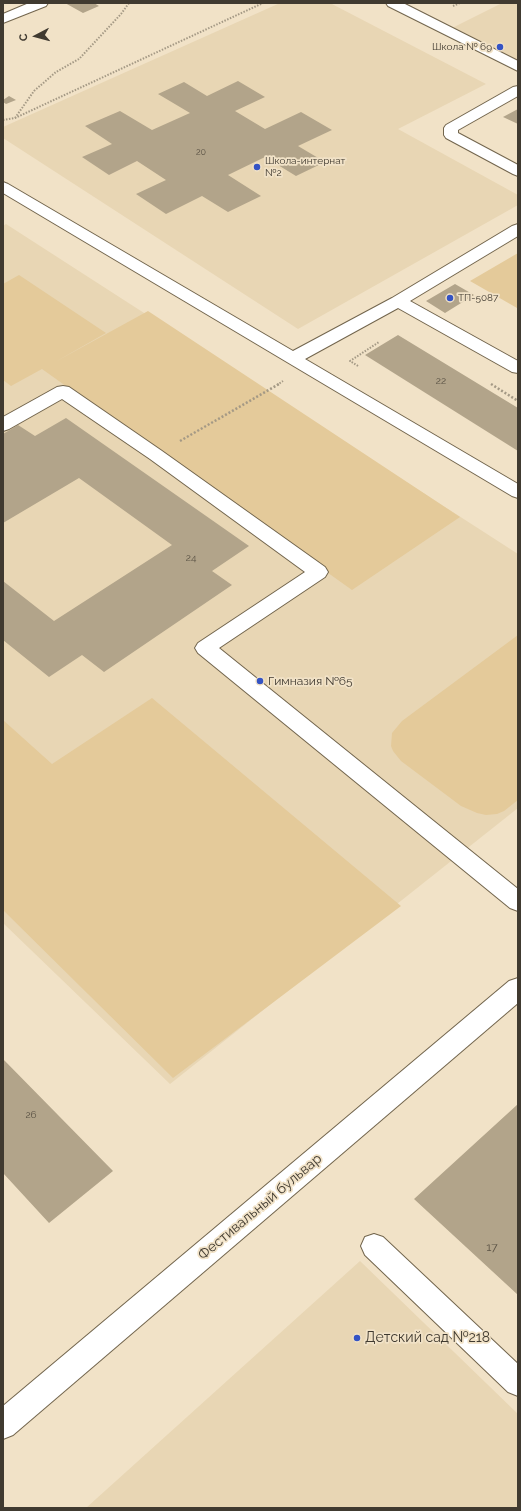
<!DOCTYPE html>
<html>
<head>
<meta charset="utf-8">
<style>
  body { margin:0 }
  #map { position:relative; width:521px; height:1511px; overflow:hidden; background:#f1e2c7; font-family:Raleway,sans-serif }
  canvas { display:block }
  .frame { position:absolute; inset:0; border:4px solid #403a30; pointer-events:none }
  .north { position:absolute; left:16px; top:16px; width:40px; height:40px; -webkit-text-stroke:3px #f1e2c7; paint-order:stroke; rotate:264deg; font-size:11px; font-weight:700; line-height:16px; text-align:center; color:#403a30 }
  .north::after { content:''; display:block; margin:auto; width:14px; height:18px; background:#403a30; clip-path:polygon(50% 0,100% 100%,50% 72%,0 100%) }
</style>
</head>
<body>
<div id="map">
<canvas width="521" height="1511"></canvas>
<div class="frame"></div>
<div class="north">С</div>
</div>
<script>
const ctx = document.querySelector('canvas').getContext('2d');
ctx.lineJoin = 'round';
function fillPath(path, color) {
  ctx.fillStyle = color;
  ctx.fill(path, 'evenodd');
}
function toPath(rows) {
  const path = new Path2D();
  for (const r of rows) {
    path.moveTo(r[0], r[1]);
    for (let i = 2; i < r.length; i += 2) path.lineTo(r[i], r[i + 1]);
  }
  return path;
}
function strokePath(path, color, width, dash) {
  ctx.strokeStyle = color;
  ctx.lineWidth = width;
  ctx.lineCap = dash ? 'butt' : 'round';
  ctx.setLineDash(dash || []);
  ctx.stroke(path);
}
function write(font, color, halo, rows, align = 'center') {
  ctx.font = font + ' Raleway,sans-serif';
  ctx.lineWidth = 3.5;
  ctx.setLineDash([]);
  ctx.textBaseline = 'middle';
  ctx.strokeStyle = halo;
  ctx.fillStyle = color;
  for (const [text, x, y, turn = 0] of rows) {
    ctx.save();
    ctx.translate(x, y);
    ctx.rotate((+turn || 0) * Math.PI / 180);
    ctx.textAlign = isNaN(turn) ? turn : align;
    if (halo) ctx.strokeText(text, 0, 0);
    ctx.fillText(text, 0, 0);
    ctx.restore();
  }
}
fillPath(toPath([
  [280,3,330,3,486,84,398,129,518,195,518,205,298,329,3,138,3,127],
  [502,3,518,3,518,65,448,30],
  [6,224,518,554,518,808,170,1084,3,923,3,226],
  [360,1261,518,1414,518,1508,86,1508]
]), '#e8d6b4');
fillPath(toPath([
  [518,253,518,308,517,308,470,281],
  [19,275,106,333,55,362,148,311,460,517,352,590,42,369,11,386,3,380,3,284],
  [518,635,518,800,504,811,497,814,486,815,477,813,461,806,401,761,393,751,391,746,392,733,402,721],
  [152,698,401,906,173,1078,3,910,3,720,52,764]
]), '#e4ca9a');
fillPath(toPath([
  [65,3,94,3,99,6,83,13],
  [238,81,265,97,235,111,265,129,301,112,332,130,298,146,325,162,296,176,265,157,228,175,261,196,228,212,202,196,166,214,136,194,166,180,137,161,109,175,82,157,112,144,85,126,120,111,152,130,190,113,158,94,184,82,207,96],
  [9,96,16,100,6,104,3,102,3,100],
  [518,109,518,124,503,117],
  [455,284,474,295,445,313,426,301],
  [398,335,518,408,518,451,365,355],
  [66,418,249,546,212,571,232,585,104,672,82,655,49,677,3,640,3,581,54,621,172,545,79,478,3,523,3,434,18,425,35,436],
  [3,1059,113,1171,49,1223,3,1173],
  [518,1104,518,1295,414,1199]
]), '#b2a48a');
const lane = toPath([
  [29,3,48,3,46,6,3,23,3,14,29,3],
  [386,3,403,3,518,61,518,71,388,6,386,3],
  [518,86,518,96,458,130,458,133,518,165,518,176,513,174,446,138,444,135,444,128,446,125,513,87,518,86],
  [3,182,8,184,293,351,392,298,512,226,518,224,518,236,410,301,518,361,518,373,512,372,398,308,305,359,518,484,518,498,512,496,3,193,3,182],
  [63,386,69,387,162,451,325,567,328,572,325,577,219,648,518,889,518,911,510,908,198,653,195,648,198,643,305,572,150,459,62,399,9,429,3,431,3,417,57,387,63,386],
  [374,1234,383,1237,518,1364,518,1396,508,1392,365,1255,361,1246,365,1237,374,1234]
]);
const street = toPath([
  [518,978,518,1003,13,1435,3,1439,3,1406,509,981,518,978]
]);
strokePath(lane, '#72654d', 2);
strokePath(street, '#72654d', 2);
strokePath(toPath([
  [453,6,460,3],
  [15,118,34,91,56,72,79,59,121,14,129,3],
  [3,120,15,118,263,3],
  [358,366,350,361,379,342],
  [277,385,283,381]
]), '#a49985', 2, [1.5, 1.5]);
strokePath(toPath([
  [491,384,518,401],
  [180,441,279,384]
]), '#a49985', 2.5, [2, 2]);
fillPath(lane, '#fff');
fillPath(street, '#fff');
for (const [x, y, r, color] of [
  [500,47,4,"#3453c4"],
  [257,167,4,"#3453c4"],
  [450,298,4,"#3453c4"],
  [260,681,4,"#3453c4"],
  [357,1338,4,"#3453c4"]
]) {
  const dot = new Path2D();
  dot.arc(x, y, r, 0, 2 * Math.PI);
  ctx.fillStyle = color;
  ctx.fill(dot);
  strokePath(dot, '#f1e2c7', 1.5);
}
write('9px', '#5c5446', null, [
  ["20",201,152]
]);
write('10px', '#403a30', '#f1e2c7', [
  ["Школа № 69",492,47,"right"],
  ["Школа-интернат",265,161],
  ["№2",265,173],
  ["ТП-5087",458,298]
], 'left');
write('10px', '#5c5446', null, [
  ["22",441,381],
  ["24",191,558],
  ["26",31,1115]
]);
write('12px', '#403a30', '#f1e2c7', [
  ["Гимназия №65",268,681]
], 'left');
write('12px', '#5c5446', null, [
  ["17",492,1247]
]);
write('14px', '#403a30', '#f1e2c7', [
  ["Фестивальный бульвар",260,1207,-40]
]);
write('14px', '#403a30', '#f1e2c7', [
  ["Детский сад №218",365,1338]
], 'left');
</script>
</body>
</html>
